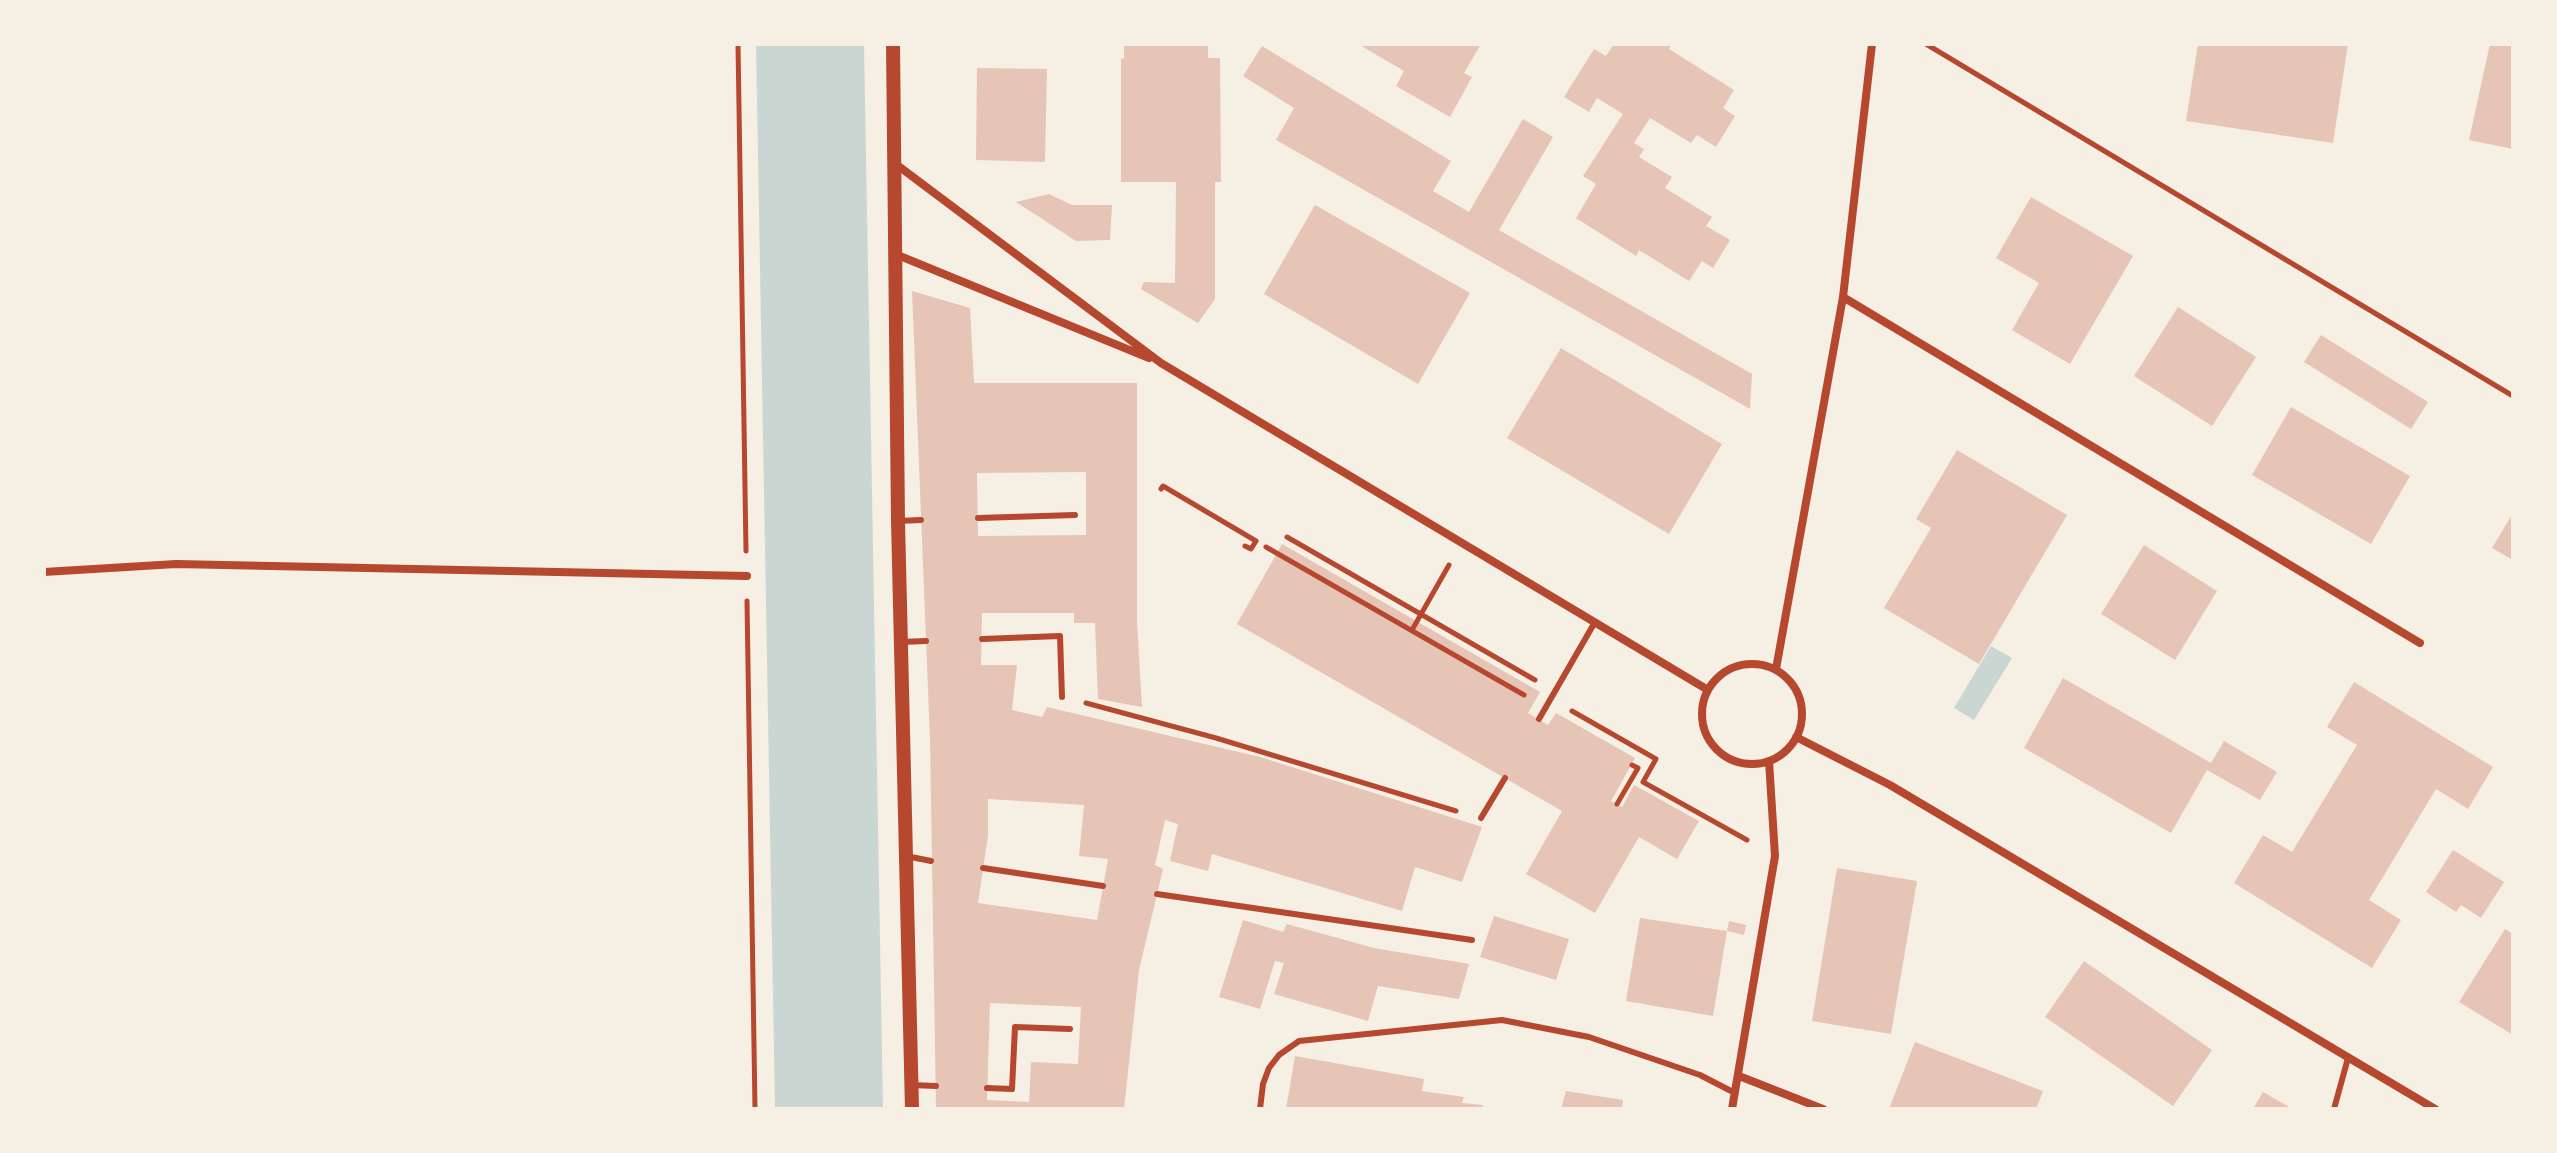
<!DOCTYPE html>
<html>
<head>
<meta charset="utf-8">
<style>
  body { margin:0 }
  #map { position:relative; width:2557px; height:1153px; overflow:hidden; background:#f6efe4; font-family:Barlow,sans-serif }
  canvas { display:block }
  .frame { position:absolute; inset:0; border:46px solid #f6efe4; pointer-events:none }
</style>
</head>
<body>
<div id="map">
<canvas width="2557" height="1153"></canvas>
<div class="frame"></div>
</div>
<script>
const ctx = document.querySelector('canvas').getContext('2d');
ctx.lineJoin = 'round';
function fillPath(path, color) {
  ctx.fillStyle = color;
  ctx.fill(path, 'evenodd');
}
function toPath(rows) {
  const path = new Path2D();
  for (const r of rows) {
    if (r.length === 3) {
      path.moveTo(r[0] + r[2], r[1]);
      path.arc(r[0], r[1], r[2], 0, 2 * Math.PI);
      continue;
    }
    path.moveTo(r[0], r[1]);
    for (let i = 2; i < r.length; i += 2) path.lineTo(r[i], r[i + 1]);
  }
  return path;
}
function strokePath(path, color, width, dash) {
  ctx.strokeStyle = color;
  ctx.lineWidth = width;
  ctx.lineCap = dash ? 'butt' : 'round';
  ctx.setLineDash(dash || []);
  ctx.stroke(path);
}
fillPath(toPath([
  [756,44,864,44,883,1109,775,1109],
  [1991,646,2012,658,1974,720,1954,708]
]), '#c9d6d2');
fillPath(toPath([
  [1124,44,1208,44,1208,58,1220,58,1221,182,1215,182,1215,299,1198,323,1141,289,1144,282,1175,283,1176,182,1121,182,1121,58,1124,59],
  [1358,44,1481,44,1464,73,1472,77,1450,117,1396,86,1404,71],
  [1614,44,1672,44,1669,49,1734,90,1723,108,1735,116,1716,147,1697,135,1691,143,1650,118,1634,143,1644,149,1639,157,1672,177,1665,188,1712,217,1706,226,1730,240,1713,268,1702,261,1689,281,1639,250,1636,256,1576,218,1596,184,1583,176,1623,114,1597,98,1589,112,1564,97,1594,49,1606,56],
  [2198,44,2348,44,2333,143,2186,121],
  [2490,44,2513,44,2513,149,2469,140],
  [1262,46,1451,161,1433,191,1469,212,1523,119,1553,137,1499,230,1752,374,1750,409,1276,140,1294,108,1243,76],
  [977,68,1047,69,1045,162,976,160],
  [1049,194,1072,205,1112,205,1110,240,1076,241,1016,202],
  [2031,197,2133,256,2070,364,2012,330,2039,283,1996,258],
  [1315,205,1470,293,1418,384,1264,294],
  [912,291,970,308,974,383,1137,383,1137,622,1142,707,1098,699,1095,623,1074,623,1074,613,982,613,981,665,1017,665,1012,710,1042,717,1047,707,1260,757,1482,827,1462,882,1415,867,1402,911,1212,854,1208,871,1170,861,1178,824,1165,820,1155,865,1163,869,1139,970,1124,1109,936,1109,930,739],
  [1086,472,1086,535,978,536,977,473],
  [988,799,1084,805,1079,856,1108,859,1097,920,978,903,988,836],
  [990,1003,1081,1007,1078,1064,1031,1062,1029,1102,987,1100],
  [2178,307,2256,357,2212,426,2134,376],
  [2321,335,2428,402,2411,429,2304,362],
  [1561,348,1722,444,1669,534,1507,438],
  [2291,407,2410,476,2371,544,2252,475],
  [1957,450,2067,515,1979,664,1884,608,1931,528,1916,519],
  [2513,513,2513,560,2492,548],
  [1282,544,1540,692,1528,713,1548,725,1556,713,1635,758,1611,801,1622,807,1634,785,1699,821,1677,859,1639,837,1595,913,1526,874,1562,811,1237,624],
  [2144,545,2217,591,2175,660,2101,614],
  [2063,678,2211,763,2224,741,2277,772,2260,800,2207,770,2171,833,2024,748],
  [2354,682,2493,767,2468,809,2436,789,2369,900,2401,920,2372,968,2234,883,2263,835,2292,852,2357,745,2327,727],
  [2453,850,2504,882,2481,918,2461,905,2456,912,2426,892],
  [1837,868,1917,881,1891,1034,1812,1021],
  [1494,916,1569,939,1556,980,1480,957],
  [1640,918,1727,931,1713,1016,1626,1001],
  [1243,920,1283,932,1287,924,1374,948,1469,964,1459,999,1378,986,1368,1021,1274,994,1284,963,1275,961,1260,1009,1219,997],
  [1729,921,1746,925,1744,935,1727,931],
  [2505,929,2513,934,2513,1035,2459,1002],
  [2084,961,2212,1050,2173,1106,2045,1017],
  [1915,1042,2043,1091,2036,1109,1889,1109],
  [1295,1056,1424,1079,1422,1091,1464,1097,1462,1103,1483,1105,1482,1109,1286,1109],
  [1566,1091,1623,1100,1622,1109,1561,1109],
  [2263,1092,2293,1109,2253,1109]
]), '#e6c5b7');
strokePath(toPath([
  [738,44,746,551],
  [1926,44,2513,396],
  [1161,489,1163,486,1256,541,1251,549,1245,546],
  [1287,537,1535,680],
  [1266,547,1524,695],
  [747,601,755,1109],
  [1412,630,1449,565],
  [1086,703,1216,738,1456,811],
  [1572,711,1656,759,1643,782,1747,840],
  [1617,804,1638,768,1632,765]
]), '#b5482f', 5);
strokePath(toPath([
  [978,518,1075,515],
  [898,521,921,520],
  [982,639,1060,636,1062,697],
  [900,642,926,641],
  [1539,719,1595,622],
  [1481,818,1505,778],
  [906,856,931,861],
  [983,868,1103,886],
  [1157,894,1472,940],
  [912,1085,936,1086],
  [987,1088,1012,1089,1015,1027,1070,1029],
  [1260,1109,1263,1084,1269,1068,1279,1055,1299,1041,1502,1020,1589,1037,1700,1075,1735,1093],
  [2334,1109,2348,1058]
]), '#b5482f', 6);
strokePath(toPath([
  [893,162,1161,363,1708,690],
  [895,254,1149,358],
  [1843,297,2420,643],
  [44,572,176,564,747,576],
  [1752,714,50],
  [1776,669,1843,297,1872,44],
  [1796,737,1890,785,2435,1109],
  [1739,1076,1823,1109],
  [1732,1109,1775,856,1769,761]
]), '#b5482f', 8);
strokePath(toPath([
  [893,44,898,521,912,1109]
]), '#b5482f', 14);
</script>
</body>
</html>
